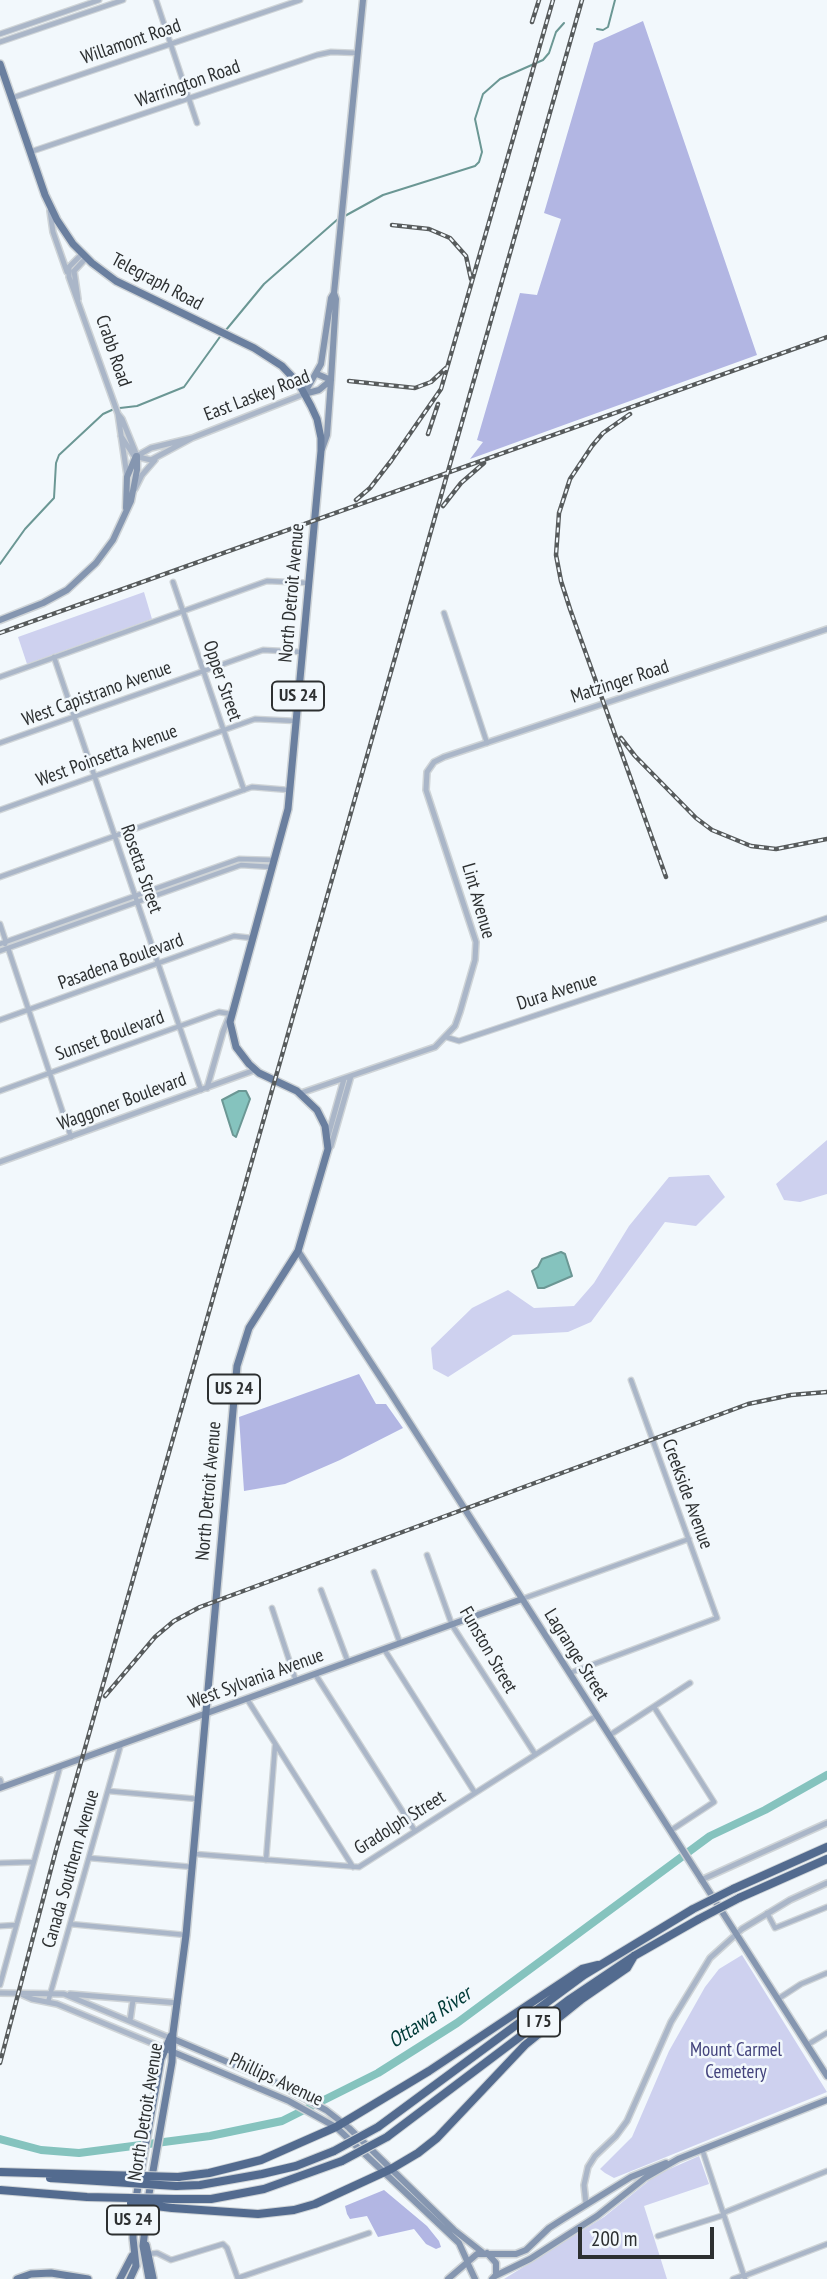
<!DOCTYPE html>
<html>
<head>
<meta charset="utf-8">
<style>
  body { margin:0 }
  #map { position:relative; width:827px; height:2279px; overflow:hidden; background:#f2f8fc; font-family:"PT Sans Narrow",sans-serif }
  canvas { display:block }
  .scale { position:absolute; left:578px; top:2227px; width:136px; height:32px; box-sizing:border-box; border:4px solid #2d3031; border-top:0; padding-left:9px; font-size:21px; line-height:24px; white-space:nowrap; color:#2d3031; -webkit-text-stroke:5px #f2f8fc; paint-order:stroke }
</style>
</head>
<body>
<div id="map">
<canvas width="827" height="2279"></canvas>
<div class="scale">200 m</div>
</div>
<script>
const ctx = document.querySelector('canvas').getContext('2d');
ctx.lineJoin = 'round';
function fillPath(path, color) {
  ctx.fillStyle = color;
  ctx.fill(path, 'evenodd');
}
function toPath(rows) {
  const path = new Path2D();
  for (const r of rows) {
    path.moveTo(r[0], r[1]);
    for (let i = 2; i < r.length; i += 2) path.lineTo(r[i], r[i + 1]);
  }
  return path;
}
function strokePath(path, color, width, dash) {
  ctx.strokeStyle = color;
  ctx.lineWidth = width;
  ctx.lineCap = dash ? 'butt' : 'round';
  ctx.setLineDash(dash || []);
  ctx.stroke(path);
}
function write(font, color, halo, rows, align = 'center') {
  ctx.font = font + ' "PT Sans Narrow",sans-serif';
  ctx.lineWidth = 5;
  ctx.setLineDash([]);
  ctx.textBaseline = 'middle';
  ctx.strokeStyle = halo;
  ctx.fillStyle = color;
  for (const [text, x, y, turn = 0] of rows) {
    ctx.save();
    ctx.translate(x, y);
    ctx.rotate((+turn || 0) * Math.PI / 180);
    ctx.textAlign = isNaN(turn) ? turn : align;
    if (halo) ctx.strokeText(text, 0, 0);
    ctx.fillText(text, 0, 0);
    ctx.restore();
  }
}
fillPath(toPath([
  [144,592,152,619,27,664,18,637],
  [827,1140,827,1194,800,1202,784,1200,776,1184],
  [709,1175,725,1197,696,1226,665,1222,591,1322,568,1332,513,1335,448,1377,433,1369,431,1348,472,1308,508,1290,534,1308,574,1306,594,1283,629,1226,669,1177],
  [742,1955,827,2092,614,2178,605,2173,600,2169,632,2137,669,2051,705,1987,719,1969],
  [699,2156,709,2184,644,2206,667,2279,504,2279,604,2217,656,2175]
]), '#ced1ef');
fillPath(toPath([
  [643,21,757,355,470,459,483,442,477,440,520,293,537,295,561,219,544,213,594,43],
  [359,1374,376,1404,386,1404,403,1428,340,1460,285,1484,244,1491,239,1417],
  [384,2190,427,2226,439,2241,441,2247,436,2249,426,2244,414,2229,378,2237,367,2216,350,2219,347,2214,345,2206]
]), '#b2b6e3');
const water = toPath([
  [239,1091,246,1091,250,1099,236,1137,233,1135,222,1100,239,1091],
  [561,1252,565,1254,572,1276,544,1288,538,1288,532,1271,538,1267,542,1259,561,1252]
]);
fillPath(water, '#85c3be');
strokePath(water, '#6b9794', 2);
strokePath(toPath([
  [597,29,603,30,608,27,615,0],
  [343,217,383,195,475,166,479,162,482,152,475,119,483,94,500,79,543,60,549,53,556,32,564,23],
  [226,330,264,284,338,219],
  [120,408,137,406,184,387,222,334],
  [0,564,25,529,54,498,56,463,59,455,103,414,114,409]
]), '#6b9794', 2);
strokePath(toPath([
  [0,2139,41,2150,79,2153,210,2136,282,2121,378,2073,457,2023,710,1836,765,1810,827,1775]
]), '#85c3be', 8);
const minor = toPath([
  [156,0,197,123],
  [0,34,99,0],
  [0,42,123,0],
  [12,98,300,0],
  [30,152,317,55,331,52,358,53],
  [173,582,244,790],
  [444,613,487,743],
  [54,657,201,1090],
  [0,677,267,581,309,583],
  [0,743,263,650,302,652],
  [0,810,255,719,296,721],
  [0,877,252,787,289,790],
  [0,924,6,942,5,944],
  [0,944,239,859,273,860],
  [8,948,71,1137],
  [0,951,241,865,272,867],
  [0,1020,234,936,252,938],
  [446,1037,459,1041,827,918],
  [0,1091,219,1012,231,1014],
  [427,1555,452,1625,535,1754],
  [374,1572,400,1643],
  [321,1590,348,1662],
  [522,1599,689,1539],
  [272,1608,296,1681],
  [384,1649,475,1793],
  [570,1673,717,1618,631,1380],
  [315,1674,415,1831],
  [247,1699,353,1867],
  [654,1707,714,1802,670,1831],
  [610,1735,690,1683],
  [108,1791,198,1799],
  [195,1854,359,1867,596,1716],
  [89,1858,193,1867],
  [266,1860,275,1746],
  [0,1863,33,1862],
  [767,1913,775,1928,827,1907],
  [70,1924,186,1935],
  [0,1926,16,1925],
  [0,1985,60,1767],
  [778,1999,801,1984,827,1973],
  [48,2002,121,1744],
  [807,2045,827,2033],
  [702,2149,745,2279],
  [723,2213,827,2171],
  [658,2236,724,2215],
  [148,2254,157,2253,171,2260,223,2244,227,2248,238,2279],
  [744,2276,827,2244],
  [238,2278,369,2233],
  [733,2279,744,2275]
]);
const tertiary = toPath([
  [50,211,53,232,67,272],
  [82,254,69,267,69,277,118,414,122,419,137,456,151,448,192,438],
  [78,299,74,271,86,258],
  [118,414,127,476],
  [121,436,134,456,151,460,192,438,304,394],
  [135,489,142,475,155,460],
  [207,1088,223,1032,229,1017],
  [301,1093,435,1047,455,1026,460,1012,475,960,476,942,426,790,427,772,434,762,444,757,827,629],
  [328,1136,344,1079],
  [328,1149,331,1146,351,1076],
  [0,1162,255,1070],
  [0,1780,2,1787],
  [701,1880,827,1823],
  [0,1993,64,1994,170,2038],
  [70,1994,178,2003],
  [23,1995,32,1999,57,2004,166,2049],
  [130,2021,133,2000],
  [586,2204,584,2185,588,2167,595,2156,616,2136,627,2121,671,2022,710,1958,742,1929,790,1900,827,1883]
]);
const secondary = toPath([
  [304,394,321,364,331,298,334,293,363,0],
  [304,394,319,390,331,380,317,374],
  [322,449,327,435,331,380,336,299,334,293],
  [126,508,127,477,136,456],
  [0,620,43,603,67,590,96,563,113,540,131,501,137,470,137,456],
  [298,1251,390,1392,827,2076],
  [0,1788,522,1599],
  [171,2038,279,2084,326,2110,349,2128,454,2230,482,2252],
  [166,2049,289,2101,336,2127,459,2243,468,2263],
  [487,2253,496,2263,496,2275,492,2279],
  [468,2264,475,2279],
  [495,2276,530,2259,597,2216,645,2178,678,2159,827,2100],
  [448,2279,477,2254,516,2254,526,2250,549,2228,563,2219,631,2177,666,2163]
]);
const primary = toPath([
  [0,64,45,195,57,220,73,244,92,263,116,281,254,348,282,366,299,384,311,406,317,419,321,438,321,451,288,809,230,1022,236,1047,249,1064,259,1073,297,1091,317,1110,325,1126,328,1149,298,1251,249,1328,237,1366,186,1935,173,2033,172,2062,149,2194,143,2246,149,2279],
  [146,2245,153,2278],
  [17,2279,31,2274,51,2273,88,2279],
  [120,2279,132,2256],
  [130,2279,136,2266,133,2238,134,2209,161,2059,171,2036]
]);
const motorway = toPath([
  [733,1889,827,1847],
  [739,1898,827,1859],
  [378,2127,584,1975,693,1909],
  [387,2137,570,1999,634,1956,699,1919],
  [178,2177,209,2173,261,2160,336,2127,429,2071,582,1969,598,1965],
  [176,2186,200,2185,262,2174,296,2166,334,2151],
  [174,2199,211,2199,264,2189,342,2161],
  [172,2208,258,2214,294,2210,315,2204,391,2169,418,2153,437,2138,525,2045,582,1999,627,1968,634,1956]
]);
strokePath(minor, '#cfd4d7', 7);
strokePath(tertiary, '#cfd4d7', 8);
strokePath(secondary, '#cfd4d7', 9);
strokePath(primary, '#cfd4d7', 10);
strokePath(motorway, '#cfd4d7', 10);
strokePath(minor, '#aab6c8', 4.5);
strokePath(tertiary, '#aab6c8', 5);
strokePath(secondary, '#8596b0', 6);
strokePath(primary, '#6a7f9f', 7);
strokePath(motorway, '#536b8f', 8);
const rail = toPath([
  [532,22,539,0],
  [392,225,429,229,450,238,466,256,471,279],
  [349,381,415,388,431,382,446,368],
  [630,414,603,433,592,446,570,479,559,513,556,555,561,581,570,609,666,877],
  [428,434,438,404],
  [356,500,370,488,391,461,441,389,553,0],
  [443,506,461,483,484,463],
  [0,633,827,337],
  [621,738,635,756,696,818,712,830,751,846,776,849,827,839],
  [105,1696,155,1637,174,1621,200,1607,748,1404,791,1395,827,1392],
  [0,2063,56,1850,582,0]
]);
strokePath(rail, '#575b5c', 4.5);
strokePath(rail, '#f2f8fc', 2, [5]);
const motorwayBridge = toPath([
  [693,1909,733,1889],
  [699,1919,739,1898],
  [334,2151,378,2127],
  [342,2161,387,2137],
  [0,2172,178,2177],
  [50,2178,176,2186],
  [0,2190,87,2197,174,2199],
  [131,2203,172,2208]
]);
strokePath(motorwayBridge, '#cfd4d7', 10, []);
strokePath(motorwayBridge, '#536b8f', 8);
for (const [x, y, w] of [
  [298,696,52],
  [234,1389,52],
  [539,2022,42],
  [133,2220,52]
]) {
  const box = new Path2D();
  box.roundRect(x - w / 2, y - 14.5, w, 29, 5);
  ctx.fillStyle = '#f2f8fc';
  ctx.fill(box);
  strokePath(box, '#2d3031', 2);
}
write('bold 18px', '#2d3031', null, [
  ["US 24",298,696],
  ["US 24",234,1389],
  ["I 75",539,2022],
  ["US 24",133,2220]
]);
write('19px', '#2d3031', '#f2f8fc', [
  ["Willamont Road",131,42,-19],
  ["Warrington Road",188,84,-19],
  ["Telegraph Road",157,282,28],
  ["Crabb Road",113,351,71],
  ["East Laskey Road",257,396,-21],
  ["North Detroit Avenue",292,593,-85],
  ["Opper Street",222,681,71],
  ["Matzinger Road",620,682,-18],
  ["West Capistrano Avenue",97,694,-20],
  ["West Poinsetta Avenue",107,756,-20],
  ["Rosetta Street",141,869,71],
  ["Lint Avenue",478,901,74],
  ["Pasadena Boulevard",121,962,-20],
  ["Dura Avenue",557,992,-18],
  ["Sunset Boulevard",110,1036,-20],
  ["Waggoner Boulevard",122,1102,-20],
  ["North Detroit Avenue",209,1491,-85],
  ["Creekside Avenue",687,1494,70],
  ["Funston Street",488,1650,60],
  ["Lagrange Street",576,1655,58],
  ["West Sylvania Avenue",256,1679,-20],
  ["Gradolph Street",400,1823,-32],
  ["Canada Southern Avenue",71,1869,-74],
  ["Phillips Avenue",276,2080,25],
  ["North Detroit Avenue",146,2112,-81]
]);
write('19px', '#43437c', '#f2f8fc', [
  ["Mount Carmel",736,2051],
  ["Cemetery",736,2073]
]);
write('italic 21px', '#003b38', '#f2f8fc', [
  ["Ottawa River",430,2018,-33]
]);
</script>
</body>
</html>
